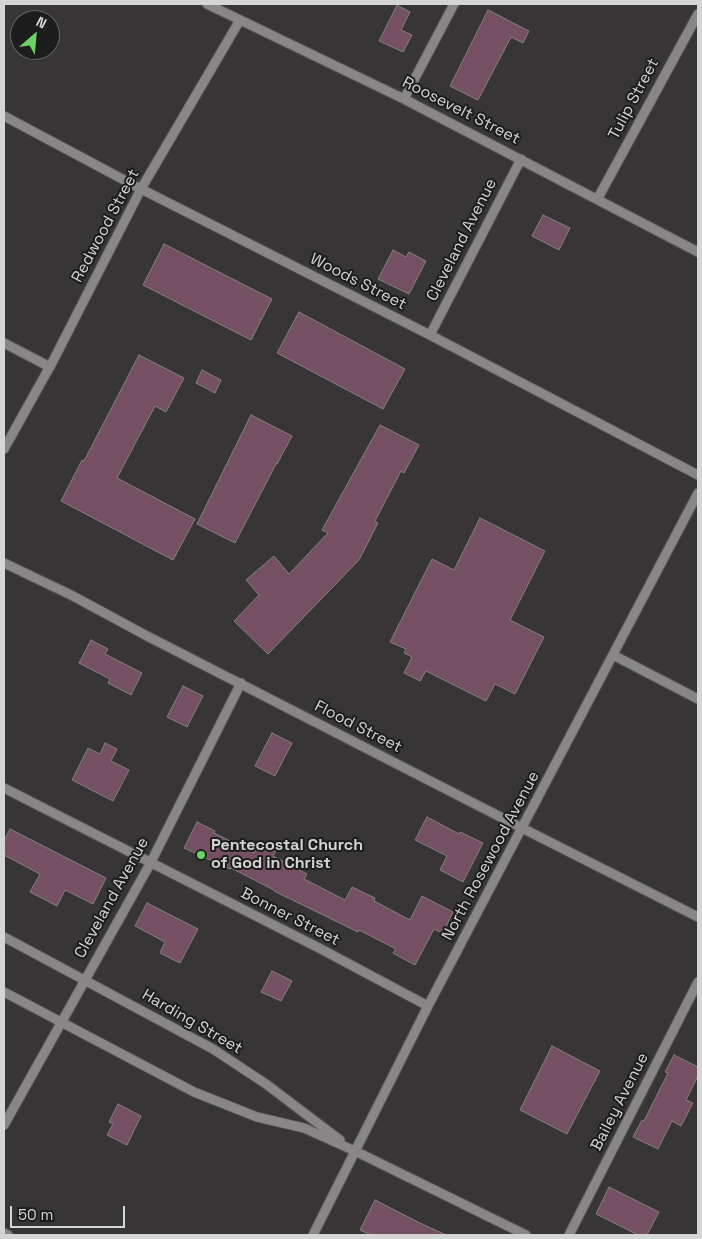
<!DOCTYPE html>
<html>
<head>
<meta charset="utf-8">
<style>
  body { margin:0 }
  #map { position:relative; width:702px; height:1239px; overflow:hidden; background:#373536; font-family:"Space Grotesk",sans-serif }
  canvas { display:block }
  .frame { position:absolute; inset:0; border:5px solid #d6d5d5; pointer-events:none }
  .north { position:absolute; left:10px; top:10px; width:50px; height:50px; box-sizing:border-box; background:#1e1d1d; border:1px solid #686767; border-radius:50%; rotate:27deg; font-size:14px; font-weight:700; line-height:20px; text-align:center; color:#d6d5d5 }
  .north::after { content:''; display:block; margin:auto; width:18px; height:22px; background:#6bd363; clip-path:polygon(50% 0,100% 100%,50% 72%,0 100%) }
  .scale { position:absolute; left:10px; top:1206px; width:115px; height:22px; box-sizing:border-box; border:2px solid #d6d5d5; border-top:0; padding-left:6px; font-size:15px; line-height:18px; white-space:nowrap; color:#d6d5d5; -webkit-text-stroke:4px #1e1d1d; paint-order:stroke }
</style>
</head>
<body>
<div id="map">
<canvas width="702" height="1239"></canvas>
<div class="frame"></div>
<div class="north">N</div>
<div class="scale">50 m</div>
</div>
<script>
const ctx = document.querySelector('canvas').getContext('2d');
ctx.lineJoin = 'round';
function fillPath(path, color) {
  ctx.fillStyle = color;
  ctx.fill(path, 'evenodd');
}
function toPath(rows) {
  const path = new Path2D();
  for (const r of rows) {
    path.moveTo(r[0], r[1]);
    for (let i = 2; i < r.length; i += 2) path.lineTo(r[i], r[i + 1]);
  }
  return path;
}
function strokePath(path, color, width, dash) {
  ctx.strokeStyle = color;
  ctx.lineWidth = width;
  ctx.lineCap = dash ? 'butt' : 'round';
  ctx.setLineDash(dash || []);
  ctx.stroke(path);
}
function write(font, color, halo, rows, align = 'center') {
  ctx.font = font + ' "Space Grotesk",sans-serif';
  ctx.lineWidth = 4;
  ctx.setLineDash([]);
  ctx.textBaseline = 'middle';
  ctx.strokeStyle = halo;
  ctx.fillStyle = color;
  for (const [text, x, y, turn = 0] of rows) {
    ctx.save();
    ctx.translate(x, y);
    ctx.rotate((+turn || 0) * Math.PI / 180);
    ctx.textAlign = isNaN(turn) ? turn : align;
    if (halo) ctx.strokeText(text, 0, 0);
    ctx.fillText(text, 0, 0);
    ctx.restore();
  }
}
const building = toPath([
  [397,5,410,12,401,30,412,35,403,52,379,41,397,5],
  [488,10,529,31,523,43,511,37,478,100,450,86,488,10],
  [543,215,570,228,559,250,532,236,543,215],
  [164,244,272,299,251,340,143,285,164,244],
  [393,250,406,257,409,252,426,261,409,294,378,279,393,250],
  [299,312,405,369,383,409,277,353,299,312],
  [139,355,184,378,166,412,155,406,117,478,195,519,173,560,61,501,82,460,84,461,139,355],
  [202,370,221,380,215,393,196,383,202,370],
  [251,415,292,436,277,464,276,464,235,543,197,524,251,415],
  [380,425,419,445,404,473,401,471,375,521,378,523,359,560,268,654,234,621,259,595,246,580,274,556,289,574,328,533,322,530,380,425],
  [480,518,545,551,510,620,544,637,515,694,495,684,486,701,426,671,420,681,404,673,412,657,404,653,406,649,390,642,432,559,454,570,480,518],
  [91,640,108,649,105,654,142,673,131,695,108,683,110,679,79,663,91,640],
  [183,686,203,696,187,727,167,717,183,686],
  [272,733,292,743,275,776,255,766,272,733],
  [105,743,117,749,111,761,129,770,113,801,72,780,88,748,100,754,105,743],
  [427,817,459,834,460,832,483,843,463,882,440,870,447,856,415,840,427,817],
  [197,822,215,831,214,833,254,853,260,843,276,851,273,856,307,874,304,879,345,900,352,887,375,898,374,901,410,920,422,896,453,912,443,933,434,929,415,965,393,953,396,949,359,930,358,932,274,891,274,890,231,868,230,869,184,848,197,822],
  [10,829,106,878,93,904,65,890,57,906,30,892,40,874,4,855,4,841,10,829],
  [147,903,198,929,180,963,160,953,165,942,135,926,147,903],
  [272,971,292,981,281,1001,261,992,272,971],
  [552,1046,600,1071,567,1134,520,1110,552,1046],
  [674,1055,698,1067,698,1076,686,1100,693,1103,681,1126,672,1121,658,1149,633,1137,642,1120,644,1121,668,1073,665,1072,674,1055],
  [118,1104,141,1116,127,1145,107,1135,113,1124,109,1122,118,1104],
  [609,1187,659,1212,647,1235,638,1235,596,1214,609,1187],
  [375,1200,418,1222,446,1235,371,1235,360,1230,375,1200]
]);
fillPath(building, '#745062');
strokePath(building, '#838081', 1);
const minor = toPath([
  [207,4,404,99,698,252],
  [404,99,454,4],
  [4,116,141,189,430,335,698,475],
  [598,198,698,14],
  [430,335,521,159],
  [4,343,50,367],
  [4,449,53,361,141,189,240,20],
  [4,563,73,596,147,636,522,828,698,917],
  [613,655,698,699],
  [4,788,319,948,428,1006],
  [4,937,213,1049,266,1084,340,1140],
  [4,992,194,1092,257,1117,304,1128,355,1151,526,1235],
  [4,1125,150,864,241,683],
  [4,1233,8,1235],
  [313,1235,428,1006,698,493],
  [569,1235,698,982]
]);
strokePath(minor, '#565454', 11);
strokePath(minor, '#898687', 9);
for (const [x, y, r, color] of [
  [201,855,5,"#6bd363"]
]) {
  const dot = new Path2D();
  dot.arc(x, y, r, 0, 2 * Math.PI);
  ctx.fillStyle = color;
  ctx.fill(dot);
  strokePath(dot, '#1e1d1d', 2);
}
write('16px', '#d6d5d5', '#1e1d1d', [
  ["Tulip Street",634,99,-62],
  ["Roosevelt Street",461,111,27],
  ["Redwood Street",106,226,-62],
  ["Cleveland Avenue",462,240,-63],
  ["Woods Street",358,282,27],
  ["Flood Street",358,727,27],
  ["North Rosewood Avenue",491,856,-62],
  ["Cleveland Avenue",112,898,-61],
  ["Bonner Street",290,917,27],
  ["Harding Street",192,1022,30],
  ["Bailey Avenue",620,1102,-63]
]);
write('bold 16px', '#d6d5d5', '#1e1d1d', [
  ["Pentecostal Church",211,846],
  ["of God in Christ",211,864]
], 'left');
</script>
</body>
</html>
